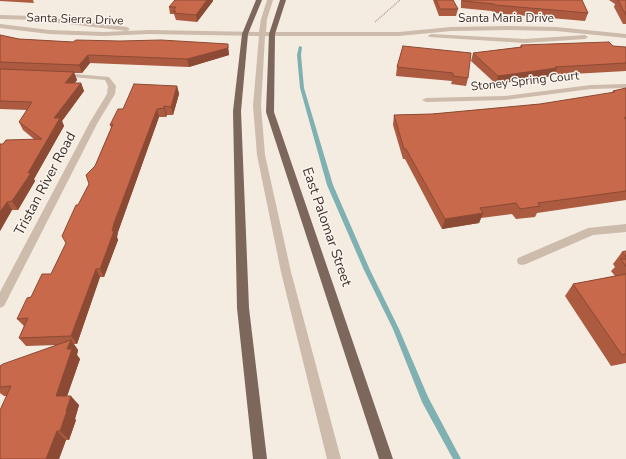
<!DOCTYPE html>
<html>
<head>
<meta charset="utf-8">
<style>
  body { margin:0 }
  canvas { display:block; background:#f4ebe1 }
</style>
</head>
<body>
<canvas width="626" height="459"></canvas>
<script>
const ctx = document.querySelector('canvas').getContext('2d');
ctx.lineJoin = 'round';
function toPath(rows) {
  const path = new Path2D();
  for (const r of rows) {
    path.moveTo(r[0], r[1]);
    for (let i = 2; i < r.length; i += 2) path.lineTo(r[i], r[i + 1]);
  }
  return path;
}
function fillPath(path, color) {
  ctx.fillStyle = color;
  ctx.fill(path, 'evenodd');
}
function strokePath(path, color, width, dash) {
  ctx.strokeStyle = color;
  ctx.lineWidth = width;
  ctx.lineCap = dash ? 'butt' : 'round';
  ctx.setLineDash(dash || []);
  ctx.stroke(path);
}
function write(font, color, halo, rows, align = 'center') {
  ctx.font = font + ' "Nunito Sans",sans-serif';
  ctx.lineWidth = 3;
  ctx.setLineDash([]);
  ctx.textBaseline = 'middle';
  ctx.strokeStyle = halo;
  ctx.fillStyle = color;
  for (const [text, x, y, turn = 0] of rows) {
    ctx.save();
    ctx.translate(x, y);
    ctx.rotate((+turn || 0) * Math.PI / 180);
    ctx.textAlign = isNaN(turn) ? turn : align;
    if (halo) ctx.strokeText(text, 0, 0);
    ctx.fillText(text, 0, 0);
    ctx.restore();
  }
}
fillPath(toPath([
  [299,46,302,47,301,55,304,88,333,185,370,270,399,329,428,397,461,459,453,459,422,402,393,329,364,270,327,185,300,88,297,55,299,46]
]), '#7fb0b2');
strokePath(toPath([
  [375,22,400,0]
]), '#b9a596', 1.5, [1, 1]);
fillPath(toPath([
  [267,0,273,0,267,19,266,32,399,32,451,27,509,26,556,27,626,34,626,38,556,31,509,30,451,31,399,36,265,36,261,106,265,155,291,272,341,459,327,459,281,272,257,155,253,106,259,36,149,34,103,36,49,34,0,28,0,24,49,30,103,32,149,30,259,32,261,19,267,0],
  [0,15,35,16,127,27,130,29,127,31,35,20,0,19,0,15],
  [431,34,525,39,585,35,588,37,585,39,525,43,429,37,428,36,431,34],
  [63,73,109,77,116,86,115,94,98,122,4,306,0,308,0,292,90,122,107,94,108,86,105,80,61,76,61,74,63,73],
  [626,84,626,88,591,89,505,100,426,102,422,100,426,98,505,96,591,85,626,84],
  [626,224,626,232,593,235,526,264,522,265,518,264,517,261,518,258,588,228,626,224]
]), '#cdbbac');
fillPath(toPath([
  [256,0,262,0,248,34,241,111,249,308,267,459,253,459,237,308,233,111,242,34,256,0],
  [280,0,286,0,275,34,274,112,393,459,379,459,266,112,269,34,280,0]
]), '#7d675c');
fillPath(toPath([
  [0,0,33,0,34,3,0,1],
  [175,0,213,0,213,1,197,22,176,20,174,14,170,14,169,7],
  [433,0,453,0,458,9,456,16,439,16],
  [461,0,582,0,588,13,585,21,493,13,492,11,461,8],
  [609,0,626,0,626,24,623,24,614,7,615,4],
  [0,35,19,39,73,42,120,41,228,44,229,55,189,67,90,63,82,73,74,73,77,80,75,83,81,83,84,91,62,121,64,126,34,179,35,181,18,210,12,210,0,231,3,144,35,140,23,130,19,122,27,110,0,109],
  [521,45,626,47,626,71,554,75,553,76,496,84,471,61,473,53,520,47],
  [403,46,468,78,466,86,451,84,452,81,396,76,397,67],
  [177,86,179,94,173,115,167,115,166,117,159,117,118,232,117,237,118,240,104,277,100,277,77,344,74,344,78,350,77,355,80,359,67,396,79,405,75,419,76,420,69,440,66,440,59,459,0,459,6,396,4,396,0,393,0,366,57,345,26,346,19,338,24,326,17,319,31,297,51,274,66,243,78,205,89,184,95,166,111,128,110,125,123,109],
  [626,88,626,200,537,213,535,217,516,219,512,214,481,218,479,223,442,229,405,159,403,159,393,125,394,115,432,114,540,104,612,93,613,91],
  [626,251,626,363,611,366,565,296,573,284,615,276,611,271,615,267,613,264,622,252]
]), '#ac5a40');
fillPath(toPath([
  [207,0,213,0,213,1,197,22,196,15],
  [228,48,229,55,189,67,187,59],
  [88,55,90,63,82,73,79,65],
  [557,68,553,76,496,84,498,76],
  [74,72,77,80,68,91,65,83],
  [81,83,84,91,62,121,64,126,34,179,35,181,18,210,12,201,28,173,54,118],
  [177,86,179,94,173,115,171,107],
  [164,106,167,115,166,117,164,108],
  [157,109,159,117,118,232,117,237,118,240,104,277,100,269,112,231,114,223],
  [7,202,12,210,0,231,0,212],
  [483,213,479,223,442,229,445,219],
  [96,269,100,277,77,344,71,336],
  [71,340,78,350,77,355,80,359,64,405,56,396,67,349],
  [71,396,79,405,75,419,76,420,69,440,60,431,66,411],
  [57,431,66,440,59,459,46,459]
]), '#8c4a34');
const building = toPath([
  [175,0,207,0,196,15,174,13,176,11,173,11,176,7,169,7,175,0],
  [436,0,453,0,458,9,440,9,436,0],
  [463,0,582,0,588,13,495,5,494,4,463,1,463,0],
  [618,0,626,0,626,15,618,0],
  [0,35,19,39,73,42,76,40,120,41,161,40,228,44,228,48,187,59,88,55,79,65,0,62,0,35],
  [609,42,613,46,626,47,626,63,555,67,557,68,498,76,473,53,522,47,521,45,609,42],
  [403,46,471,53,468,78,453,76,453,73,397,67,403,46],
  [0,69,74,72,65,83,81,83,54,118,60,118,28,173,31,173,12,201,7,202,0,212,0,144,3,144,6,140,42,139,19,122,32,102,0,101,0,69],
  [134,84,177,86,171,107,164,106,164,108,157,109,114,223,112,231,114,231,100,269,96,269,71,336,19,338,28,318,17,319,27,298,31,297,42,274,51,274,66,243,62,236,76,205,78,205,89,184,86,175,95,166,113,124,110,125,118,109,123,109,134,84],
  [626,88,626,117,624,118,626,119,626,191,538,203,540,206,520,209,516,203,480,208,483,213,445,219,406,149,404,149,394,115,432,114,540,104,615,92,613,91,626,88],
  [626,251,626,257,622,252,626,251],
  [621,259,626,259,626,267,621,259],
  [626,274,626,354,622,355,573,284,626,274],
  [71,340,67,349,72,349,56,396,71,396,66,411,67,411,60,431,57,431,46,459,0,459,0,410,11,386,0,387,0,366,3,364,71,340]
]);
fillPath(building, '#c8694b');
strokePath(building, '#8c4a34', 1);
write('12px', '#3b302b', '#fbf5ee', [
  ["Santa Maria Drive",506,19],
  ["Santa Sierra Drive",75,20,2],
  ["Stoney Spring Court",525,82,-6]
]);
write('14px', '#3b302b', '#fbf5ee', [
  ["Tristan River Road",46,184,-62],
  ["East Palomar Street",326,227,71]
]);
</script>
</body>
</html>
